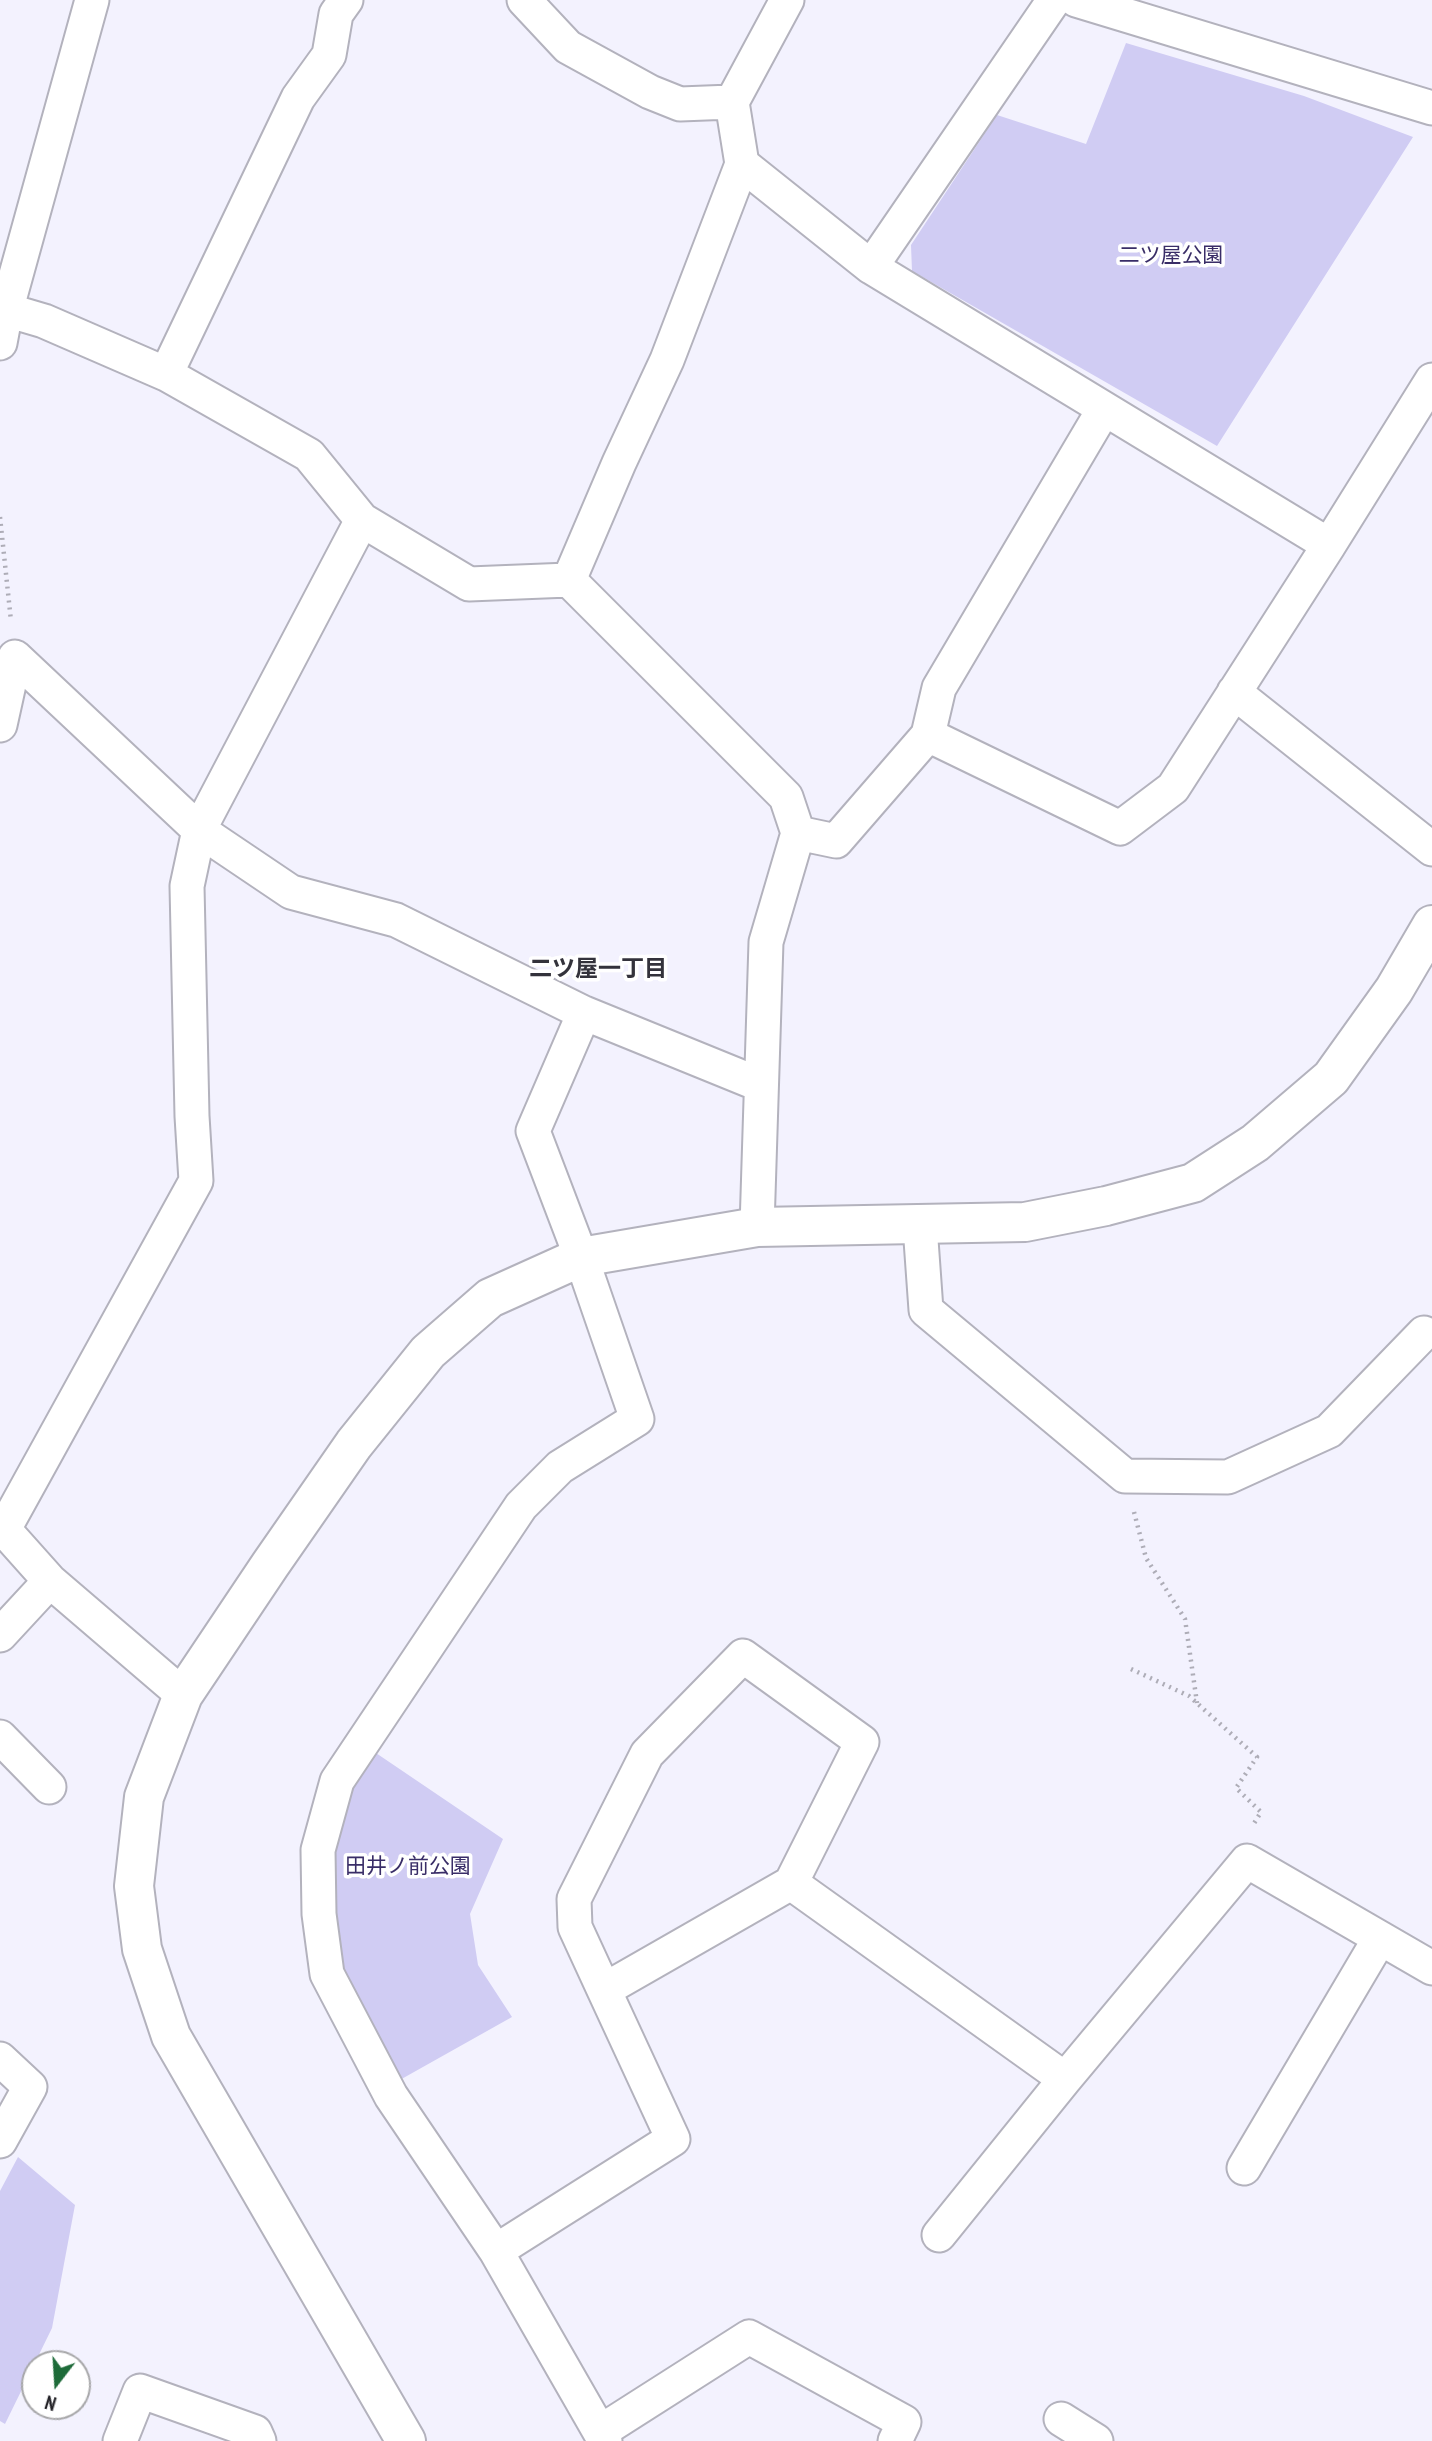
<!DOCTYPE html>
<html>
<head>
<meta charset="utf-8">
<style>
  body { margin:0 }
  #map { position:relative; width:1432px; height:2441px; overflow:hidden; background:#f3f2fe; font-family:"PT Sans Narrow",sans-serif }
  canvas { display:block }
  .north { position:absolute; left:21px; top:2350px; width:70px; height:70px; box-sizing:border-box; background:#fff; border:2px solid #a7a7a9; border-radius:50%; rotate:197deg; font-size:19px; font-weight:700; line-height:28px; text-align:center; color:#232227 }
  .north::after { content:''; display:block; margin:auto; width:24px; height:32px; background:#1e6b39; clip-path:polygon(50% 0,100% 100%,50% 72%,0 100%) }
</style>
</head>
<body>
<div id="map">
<canvas width="1432" height="2441"></canvas>
<div class="north">N</div>
</div>
<script>
const ctx = document.querySelector('canvas').getContext('2d');
ctx.lineJoin = 'round';
function fillPath(path, color) {
  ctx.fillStyle = color;
  ctx.fill(path, 'evenodd');
}
function toPath(rows) {
  const path = new Path2D();
  for (const r of rows) {
    path.moveTo(r[0], r[1]);
    for (let i = 2; i < r.length; i += 2) path.lineTo(r[i], r[i + 1]);
  }
  return path;
}
function strokePath(path, color, width, dash) {
  ctx.strokeStyle = color;
  ctx.lineWidth = width;
  ctx.lineCap = dash ? 'butt' : 'round';
  ctx.setLineDash(dash || []);
  ctx.stroke(path);
}
function write(font, color, halo, rows, align = 'center') {
  ctx.font = font + ' "PT Sans Narrow","Noto Sans JP",sans-serif';
  ctx.lineWidth = 7;
  ctx.setLineDash([]);
  ctx.textBaseline = 'middle';
  ctx.strokeStyle = halo;
  ctx.fillStyle = color;
  for (const [text, x, y, turn = 0] of rows) {
    ctx.save();
    ctx.translate(x, y);
    ctx.rotate((+turn || 0) * Math.PI / 180);
    ctx.textAlign = isNaN(turn) ? turn : align;
    if (halo) ctx.strokeText(text, 0, 0);
    ctx.fillText(text, 0, 0);
    ctx.restore();
  }
}
fillPath(toPath([
  [1126,43,1304,96,1413,137,1217,446,912,271,911,245,997,115,1086,144],
  [373,1751,503,1839,470,1914,478,1965,512,2017,398,2081,341,1977,330,1881,338,1832,349,1787],
  [18,2157,75,2205,52,2328,5,2424,0,2421,0,2191]
]), '#d0ccf3');
const minor = toPath([
  [524,0,568,47,650,92,680,104,732,102],
  [1054,0,871,267,1329,545,1432,380],
  [1076,0,1432,108],
  [742,164,871,267],
  [0,308,44,321,166,374,309,455,362,520,469,584,569,580,786,797,798,833,766,942,757,1227],
  [0,343,6,311,92,0],
  [166,374,298,98,329,55,336,14,346,0],
  [1104,409,939,688,928,735,1120,828,1173,788,1329,545],
  [569,580,619,463,667,360,742,164,732,102,787,0],
  [1234,692,1432,849],
  [0,725,15,657,199,830,291,892,396,920,584,1013,761,1085],
  [798,833,836,841,928,735],
  [584,1013,533,1131,581,1257,637,1419,560,1467,521,1506,337,1781,318,1850,319,1914,327,1974,391,2096,496,2251,605,2441],
  [920,1226,926,1310,1125,1476,1228,1477,1329,1431,1424,1333],
  [0,1525,50,1581,183,1695],
  [4,1529,196,1181,192,1116,187,886,199,830,362,520],
  [0,1635,50,1581],
  [0,1737,49,1787],
  [604,1990,575,1927,574,1899,647,1754,743,1656,862,1742,791,1883],
  [0,2059,30,2087,0,2141],
  [1244,2168,1380,1938],
  [939,2235,1065,2079],
  [496,2251,673,2139,604,1990,791,1883,1065,2079,1247,1861,1432,1968],
  [1061,2419,1096,2441],
  [600,2432,749,2337,904,2422,895,2441],
  [120,2441,140,2391,255,2432,259,2441]
]);
const tertiary = toPath([
  [406,2441,171,2036,142,1949,134,1886,144,1797,183,1695,270,1565,354,1444,428,1352,490,1298,581,1257,757,1227,1025,1222,1106,1206,1193,1183,1255,1143,1331,1078,1394,990,1432,925]
]);
strokePath(minor, '#b3b2bd', 37);
strokePath(tertiary, '#b3b2bd', 42);
strokePath(toPath([
  [0,517,11,621],
  [1134,1512,1146,1558,1185,1619,1197,1703],
  [1131,1669,1189,1696,1257,1757,1236,1788,1261,1812,1253,1825]
]), '#aeadb7', 4.5, [2, 5]);
strokePath(minor, '#fff', 33);
strokePath(tertiary, '#fff', 38);
write('21px', '#392d67', '#fff', [
  ["二ツ屋公園",1171,256],
  ["田井ノ前公園",408,1867]
]);
write('bold 23px', '#33323b', '#fff', [
  ["二ツ屋一丁目",598,969]
]);
</script>
</body>
</html>
